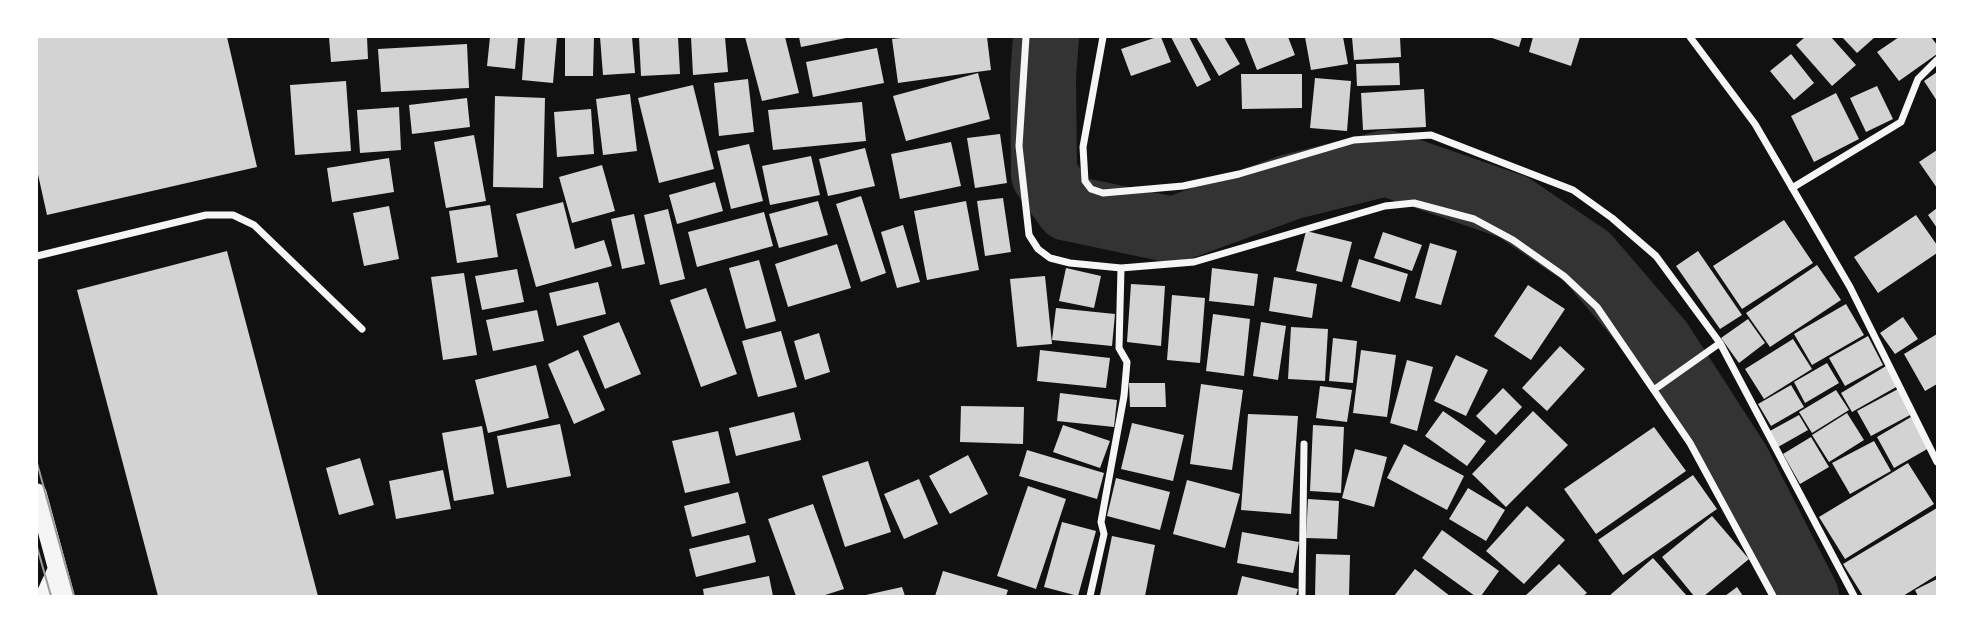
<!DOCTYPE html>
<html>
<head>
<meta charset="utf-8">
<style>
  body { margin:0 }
  #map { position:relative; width:1974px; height:633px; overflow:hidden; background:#111; font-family:"Work Sans",sans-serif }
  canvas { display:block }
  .frame { position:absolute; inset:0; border:38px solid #fff; pointer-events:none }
</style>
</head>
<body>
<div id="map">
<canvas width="1974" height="633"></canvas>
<div class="frame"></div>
</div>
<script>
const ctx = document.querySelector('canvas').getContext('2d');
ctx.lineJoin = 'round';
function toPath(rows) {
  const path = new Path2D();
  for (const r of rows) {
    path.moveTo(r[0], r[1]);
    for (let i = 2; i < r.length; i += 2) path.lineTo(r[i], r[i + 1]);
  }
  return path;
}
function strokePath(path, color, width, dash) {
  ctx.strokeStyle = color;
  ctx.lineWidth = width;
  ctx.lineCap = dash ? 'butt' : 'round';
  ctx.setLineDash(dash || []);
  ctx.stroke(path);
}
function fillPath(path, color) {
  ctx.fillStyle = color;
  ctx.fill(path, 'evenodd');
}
strokePath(toPath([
  [1046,37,1043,77,1044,175,1068,208,1173,230,1290,187,1386,163,1513,207,1587,257,1660,342,1738,463,1806,596]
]), '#333', 66);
fillPath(toPath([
  [37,37,227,37,257,167,47,215,37,170],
  [329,37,367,37,368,59,331,62],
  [490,37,518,37,515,69,487,66],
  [525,37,557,37,553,83,522,80],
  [565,37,594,37,593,76,565,76],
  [600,37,632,37,635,73,603,75],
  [639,37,678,37,680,74,641,76],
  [691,37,725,37,728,72,693,75],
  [745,37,785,37,799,93,762,101],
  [799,37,846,37,846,38,801,47],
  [909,37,987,37,991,70,898,83,892,39],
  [1157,37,1161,37,1171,62,1131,76,1121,49],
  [1171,37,1189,37,1211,80,1197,87],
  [1196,37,1224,37,1240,64,1219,76],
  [1244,37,1288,37,1295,55,1257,70],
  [1305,37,1343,37,1348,64,1311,70],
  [1352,37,1400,37,1401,57,1354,60],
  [1489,37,1522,37,1519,47],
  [1533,37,1580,37,1571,66,1529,52],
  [1805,37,1831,37,1856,65,1832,86,1796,45],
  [1842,37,1875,37,1857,53],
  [1899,37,1931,37,1937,45,1937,54,1899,81,1877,52],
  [467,44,469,88,381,92,378,49],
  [877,48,884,83,813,97,806,62],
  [1791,54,1814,83,1794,100,1770,71],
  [1399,63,1400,85,1357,86,1356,64],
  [1937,72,1937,101,1924,81],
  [978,73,990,119,906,141,893,96],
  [1241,74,1302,74,1302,108,1242,109],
  [1315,78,1351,81,1347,131,1310,128],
  [748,79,754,132,719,136,714,83],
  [346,81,351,151,295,155,290,85],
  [693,85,714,169,659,183,638,98],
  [1877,86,1893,119,1866,132,1850,98],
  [1424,89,1426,127,1363,130,1361,93],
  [1836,93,1859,139,1814,162,1791,116],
  [630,94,637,151,603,155,596,99],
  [495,96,545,98,543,188,493,187],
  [467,98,470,127,412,134,409,105],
  [862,102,866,141,773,150,768,110],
  [399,107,401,150,360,153,357,110],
  [591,109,594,154,557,157,554,112],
  [1000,134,1007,183,975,188,967,138],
  [474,135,486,201,446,208,434,142],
  [951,142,961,186,900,199,891,154],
  [749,144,763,201,731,209,717,151],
  [865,148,875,186,828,196,819,159],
  [1937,150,1937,188,1919,162],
  [811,156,820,195,770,205,762,166],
  [389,158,394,192,332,202,327,168],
  [602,165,615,211,572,223,559,177],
  [715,182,723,211,677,224,669,195],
  [861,196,886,273,861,282,836,204],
  [1003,198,1011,252,985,256,977,201],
  [818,201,828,235,779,248,769,214],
  [966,201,979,270,927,280,914,211],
  [563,202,575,249,604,240,612,266,536,287,516,214],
  [490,205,498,257,457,263,449,211],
  [389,206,399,259,364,266,353,213],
  [1937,208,1937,228,1928,215],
  [668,209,685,279,660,285,644,215],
  [764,212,773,246,697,267,688,232],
  [634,214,645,264,622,269,611,219],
  [1916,215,1937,245,1937,253,1878,293,1854,257],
  [1784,220,1813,263,1742,309,1713,266],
  [903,225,920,282,897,288,881,232],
  [1306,231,1352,242,1342,282,1296,271],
  [1383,232,1422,245,1412,271,1374,258],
  [1430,243,1457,251,1441,305,1415,298],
  [837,244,851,288,788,307,775,264],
  [227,251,318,596,158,596,77,290],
  [1698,251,1742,315,1720,329,1676,266],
  [1359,259,1408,274,1400,302,1351,287],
  [759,260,776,321,746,329,729,268],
  [1817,265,1841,300,1770,347,1746,313],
  [1066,268,1101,276,1094,308,1059,301],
  [1212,268,1258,274,1254,306,1209,301],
  [517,269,524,302,482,310,475,276],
  [464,273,477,355,443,360,431,277],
  [1045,276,1052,344,1017,347,1010,279],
  [1274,277,1317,284,1312,318,1269,311],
  [598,282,606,314,557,326,549,293],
  [1131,284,1165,286,1161,346,1127,342],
  [1528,285,1565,309,1531,360,1494,336],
  [706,288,737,374,701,387,670,300],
  [1172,295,1205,298,1200,363,1167,360],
  [1846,304,1864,335,1812,365,1794,334],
  [1056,308,1115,314,1112,346,1052,340],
  [537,310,544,341,493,351,486,320],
  [1213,314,1250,319,1244,376,1206,371],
  [1903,317,1918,339,1895,354,1880,333],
  [1748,319,1765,343,1739,363,1721,338],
  [619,322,641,374,605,389,583,336],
  [1261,322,1286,326,1278,380,1253,376],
  [1291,327,1328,329,1325,381,1288,379],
  [781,331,797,387,758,397,742,341],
  [819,333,830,372,805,380,794,341],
  [1937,334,1937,384,1925,391,1904,354],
  [1868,336,1883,365,1845,386,1829,358],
  [1333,338,1357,341,1353,383,1329,381],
  [1793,339,1812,369,1764,399,1745,369],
  [1560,346,1585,369,1547,411,1522,388],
  [578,350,605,410,574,424,548,364],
  [1040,350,1110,358,1106,388,1037,381],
  [1361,350,1396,355,1387,417,1353,413],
  [1456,355,1488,370,1466,416,1434,401],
  [1407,360,1433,367,1417,431,1390,423],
  [1827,363,1839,383,1805,403,1794,382],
  [536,365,549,418,488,433,475,380],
  [1886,366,1898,386,1852,412,1841,393],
  [1129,383,1165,383,1166,407,1130,407],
  [1201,384,1243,390,1232,470,1190,464],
  [1791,385,1804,407,1771,426,1758,404],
  [1320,386,1352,390,1347,422,1316,418],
  [1503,388,1522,407,1496,435,1476,416],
  [1898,389,1912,414,1871,436,1857,411],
  [1836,390,1849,410,1812,433,1799,412],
  [1060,393,1117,400,1114,427,1057,421],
  [961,406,1024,407,1023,444,960,442],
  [1443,411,1486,441,1467,466,1425,436],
  [1533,411,1568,445,1506,507,1472,474],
  [794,412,801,440,736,456,729,428],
  [1847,413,1864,440,1829,462,1812,435],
  [1248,414,1298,416,1291,514,1241,510],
  [1799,415,1808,430,1778,447,1768,432],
  [1911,417,1929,448,1894,468,1877,437],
  [1132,423,1184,435,1173,481,1121,469],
  [560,424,571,476,507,488,497,436],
  [1063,425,1110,441,1100,468,1053,452],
  [1313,425,1344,427,1341,493,1310,491],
  [482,426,494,494,454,501,442,433],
  [1654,427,1686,471,1596,534,1564,489],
  [718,431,730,483,685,493,672,441],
  [1811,437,1829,467,1800,484,1783,454],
  [1874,441,1891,471,1850,494,1832,463],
  [1404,444,1464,476,1447,510,1387,478],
  [1355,449,1387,457,1374,507,1342,498],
  [1027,450,1104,473,1097,499,1019,476],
  [968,455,988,494,950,514,929,476],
  [360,458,374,505,339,515,326,468],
  [868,461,891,532,845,547,822,476],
  [1908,463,1934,504,1845,559,1819,517],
  [443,470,451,509,396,519,389,481],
  [1693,475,1717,509,1623,575,1598,540],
  [1116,478,1170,492,1160,530,1107,516],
  [919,479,938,524,904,539,884,494],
  [1187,480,1240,494,1225,548,1173,534],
  [1028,486,1066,499,1036,589,997,576],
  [1468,488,1505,510,1486,541,1449,519],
  [738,492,746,523,692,537,684,506],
  [1308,499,1339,501,1337,539,1306,538],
  [813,504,844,589,822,596,796,596,768,519],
  [1527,506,1565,540,1524,584,1486,551],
  [1937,508,1937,575,1903,596,1863,596,1843,564],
  [1712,516,1749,559,1704,596,1694,596,1662,557],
  [1062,522,1096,531,1078,596,1044,587],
  [1442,530,1499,571,1481,596,1475,596,1422,558],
  [1242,532,1299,542,1293,573,1237,563],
  [749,535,756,562,696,577,689,549],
  [1112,536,1155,545,1145,596,1100,595],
  [1316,554,1350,555,1349,596,1315,596],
  [1653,558,1687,596,1609,596],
  [1559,564,1587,593,1583,596,1525,596],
  [1415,569,1450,596,1394,596],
  [943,571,1008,590,1006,596,935,596],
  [769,576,773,596,704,596,703,589],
  [1242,576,1298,589,1296,596,1237,596],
  [1937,579,1937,596,1918,596,1915,590],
  [902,587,905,596,866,596,866,595],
  [1737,587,1743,596,1725,596]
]), '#d3d3d3');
strokePath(toPath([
  [1026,37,1019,146,1029,235,1038,249,1050,258,1070,263,1121,268,1194,262,1385,206,1414,203,1474,219,1513,240,1564,276,1597,307,1690,443,1773,596],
  [1103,37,1083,147,1085,181,1091,189,1103,193,1183,186,1239,174,1354,140,1431,135,1573,190,1612,218,1656,256,1720,343,1854,596],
  [1690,37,1755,124,1850,287,1937,462],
  [1792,188,1901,122,1918,79,1937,60],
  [37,256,206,215,233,215,254,225,362,329],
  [1655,389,1720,343],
  [1090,596,1104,534,1101,522,1124,396,1127,362,1119,348,1121,268],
  [1302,596,1304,444]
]), '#f5f5f5', 7);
strokePath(toPath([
  [37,493,65,596],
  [45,596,57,570]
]), '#f5f5f5', 19);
strokePath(toPath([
  [37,463,74,596],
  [37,547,51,596]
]), '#9a9a9a', 2);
</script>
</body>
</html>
